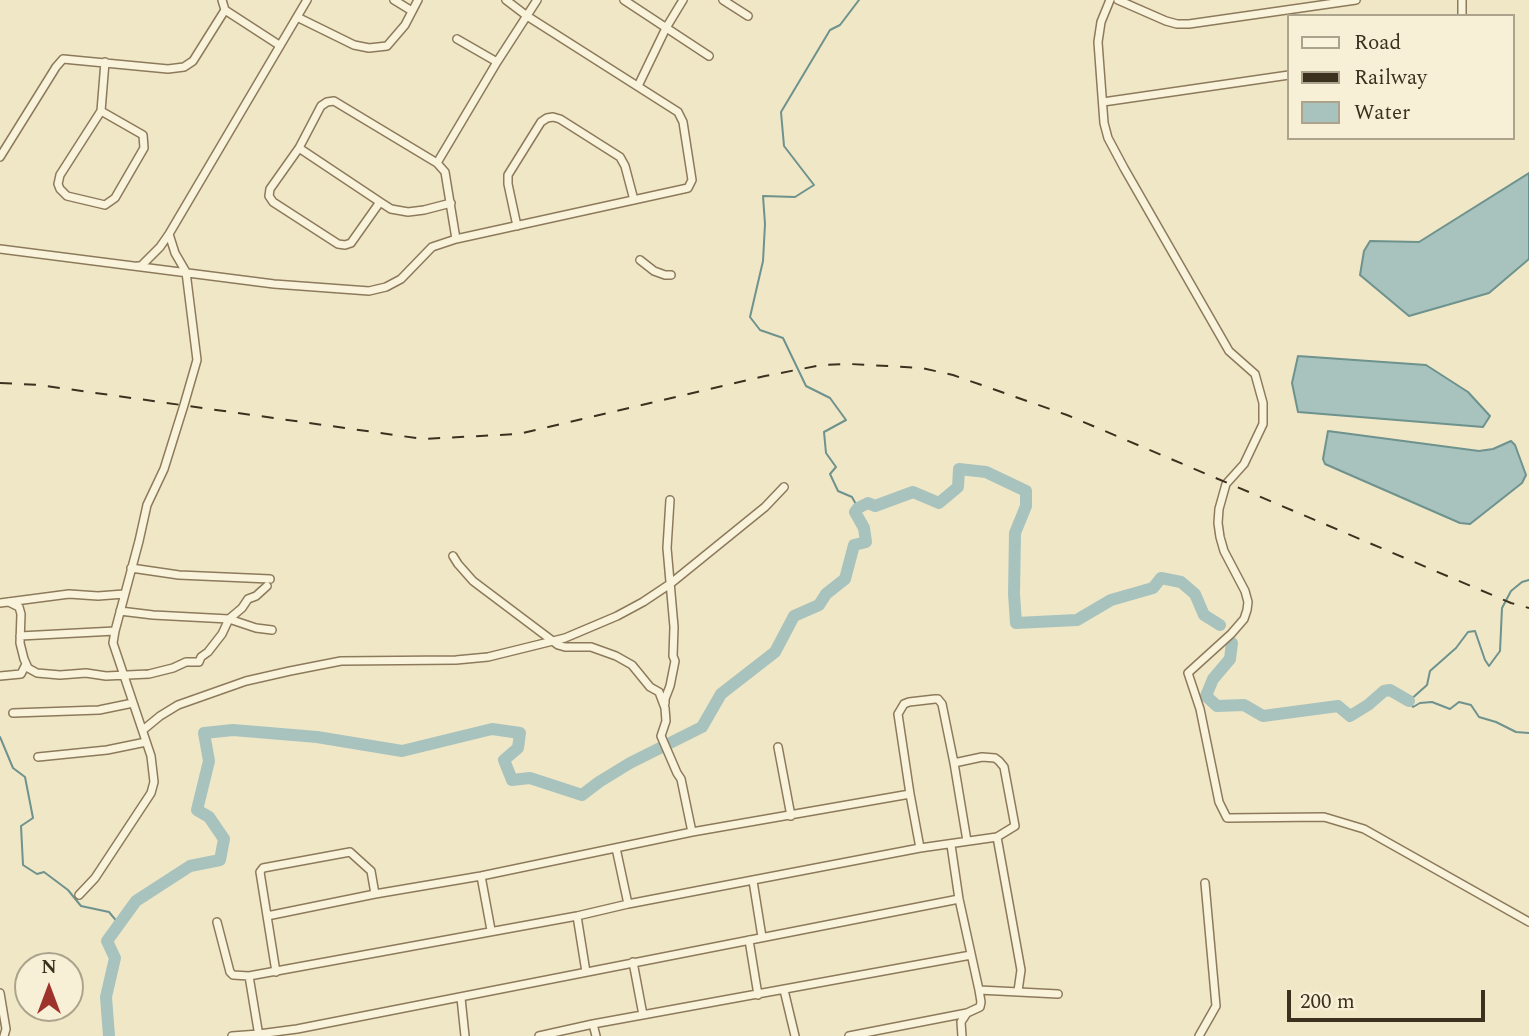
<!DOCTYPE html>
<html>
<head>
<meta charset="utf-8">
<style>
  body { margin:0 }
  #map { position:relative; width:1529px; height:1036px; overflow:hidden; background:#f0e7c7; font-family:Spectral,serif }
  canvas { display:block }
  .legend { position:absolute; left:1287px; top:14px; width:228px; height:126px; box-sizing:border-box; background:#f7f0d7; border:2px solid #aca38d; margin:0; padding:9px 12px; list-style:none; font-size:21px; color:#3c301f }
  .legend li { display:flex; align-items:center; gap:14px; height:35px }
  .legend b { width:35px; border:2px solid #aca38d }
  .north { position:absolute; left:14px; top:952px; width:70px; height:70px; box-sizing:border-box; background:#f7f0d7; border:2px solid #aca38d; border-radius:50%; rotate:0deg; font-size:19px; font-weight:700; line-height:28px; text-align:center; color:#3c301f }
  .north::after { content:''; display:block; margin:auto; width:24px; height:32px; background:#9d332a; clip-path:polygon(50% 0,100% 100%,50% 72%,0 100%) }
  .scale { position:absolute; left:1287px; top:990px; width:198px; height:32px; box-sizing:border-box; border:4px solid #3c301f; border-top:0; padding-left:9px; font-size:21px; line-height:24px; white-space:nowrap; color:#3c301f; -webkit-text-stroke:5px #f7f0d7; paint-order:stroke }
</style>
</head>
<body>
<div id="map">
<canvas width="1529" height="1036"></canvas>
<ul class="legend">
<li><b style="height:9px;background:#faf3db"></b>Road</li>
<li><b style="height:9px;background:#3c301f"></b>Railway</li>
<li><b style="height:19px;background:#a8c3be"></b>Water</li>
</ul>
<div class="north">N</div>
<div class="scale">200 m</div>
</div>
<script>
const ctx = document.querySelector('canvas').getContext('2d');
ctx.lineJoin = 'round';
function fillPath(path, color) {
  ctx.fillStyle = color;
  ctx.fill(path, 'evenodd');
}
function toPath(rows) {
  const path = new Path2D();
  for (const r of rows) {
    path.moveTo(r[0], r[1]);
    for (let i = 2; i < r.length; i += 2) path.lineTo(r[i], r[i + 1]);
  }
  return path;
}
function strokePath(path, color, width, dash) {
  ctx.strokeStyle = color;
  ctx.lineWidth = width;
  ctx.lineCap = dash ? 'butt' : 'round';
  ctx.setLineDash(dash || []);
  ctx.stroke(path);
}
const water = toPath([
  [1529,173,1529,259,1489,293,1409,316,1360,275,1364,251,1370,241,1419,242,1529,173],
  [1298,356,1426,365,1468,392,1490,416,1483,427,1298,412,1292,383,1298,356],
  [1328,431,1479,451,1493,449,1511,441,1515,445,1526,475,1522,483,1470,524,1460,523,1325,464,1323,459,1328,431]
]);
fillPath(water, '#a8c3be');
strokePath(water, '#6e928d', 2);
strokePath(toPath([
  [858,508,852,497,838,491,830,474,836,467,826,453,824,432,846,420,830,398,806,386,783,338,760,330,750,317,763,261,765,224,763,196,795,197,814,185,784,146,781,112,830,30,840,25,859,0],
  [1529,580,1522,582,1511,591,1502,608,1500,651,1489,666,1485,660,1475,631,1468,632,1456,648,1430,671,1427,685,1409,701,1413,707,1420,703,1432,702,1450,709,1459,702,1471,705,1479,717,1496,722,1516,732,1529,733],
  [0,737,13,768,25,777,33,818,21,826,23,865,37,874,44,872,68,890,81,906,109,912,119,924]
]), '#6e928d', 2);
strokePath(toPath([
  [1232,643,1230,659,1213,679,1206,696,1217,706,1244,705,1263,716,1338,706,1350,716,1368,705,1384,691,1390,690,1409,701],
  [109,1036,106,997,115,958,107,941,136,901,190,866,220,860,224,839,209,817,197,810,209,761,204,733,233,730,317,737,402,751,492,729,520,733,518,748,504,760,512,780,530,778,582,795,599,782,630,763,702,727,721,694,775,652,794,616,819,605,826,594,845,579,854,545,866,542,864,528,855,512,858,508,868,503,875,506,913,492,939,503,958,487,959,469,986,472,1026,491,1026,506,1015,533,1014,594,1016,623,1077,620,1111,600,1153,588,1161,578,1181,582,1195,594,1204,615,1220,625]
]), '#a8c3be', 12);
const minor = toPath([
  [222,0,225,10,279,45],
  [394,0,412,11],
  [624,0,709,56],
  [723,0,748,16],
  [1110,0,1101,22,1098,42,1104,123,1108,138,1124,168,1229,351,1255,374,1263,403,1263,424,1244,464,1226,484,1219,509,1218,523,1220,537,1224,551,1245,591,1248,602,1247,610,1244,619,1231,634,1188,673,1200,709,1219,802,1227,818,1324,817,1364,829,1529,922],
  [1118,0,1166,21,1177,24,1189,24,1356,0],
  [1462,0,1462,16],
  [297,17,354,45,369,48,387,46,405,25,418,0],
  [457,39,497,62],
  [638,86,666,28,683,0],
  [1103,102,1289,75],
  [101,111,143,135,144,148,115,198,105,205,67,196,60,189,58,184,60,175,101,111,105,62],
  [299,148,380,202,351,243,345,245,338,244,273,202,269,196,270,189,299,148,321,106,327,102,334,101,437,163,445,172,456,239],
  [0,157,56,67,63,59,168,69,184,67,193,61,225,10],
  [437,163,497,62,537,0],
  [380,202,391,209,408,212,424,210,451,203],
  [517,226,508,184,508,175,541,122,547,118,553,117,560,119,620,157,625,166,634,200],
  [0,249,274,284,369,291,386,287,401,279,432,247,456,239,688,188,692,180,683,122,678,112,527,16,506,0],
  [640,260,654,271,665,275,671,275],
  [138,266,141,266,160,247,169,234,307,0],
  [453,556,458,564,473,581,558,645,565,647,591,647,616,656,632,665,650,687,659,692,665,708,666,721,661,736,677,773,681,779,692,832],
  [131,568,179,575,270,579],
  [9,602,19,607,21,614,20,643,24,659,28,668,37,673,60,675,86,673,106,676,149,674,173,668,186,662,199,662,201,657,208,652,222,634,229,619,242,608,248,599,256,596,267,586],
  [0,603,69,594,98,596,124,594],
  [120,611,153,615,229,619,256,628,272,630],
  [20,636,115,631],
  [0,676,21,674,26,664],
  [665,703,665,699,670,686,675,661,673,656,674,627,667,548,670,500],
  [13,713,99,710,133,703],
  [143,730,160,716,178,705,246,681,290,671,341,661,456,660,488,657,565,638,617,616,643,602,670,584,765,507,784,487],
  [778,747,791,816],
  [38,757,107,750,146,742],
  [910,794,920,848],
  [997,837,1021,970,1018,991],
  [616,848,628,904],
  [481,876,491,930],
  [753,881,762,937],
  [79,895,95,878,151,793,154,782,151,756,113,643,115,631,139,541,147,505,164,469,184,405,197,360,186,272,175,253,169,234],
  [267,916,375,894],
  [577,916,586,972],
  [217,922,230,972,233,975,249,976,259,1036],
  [749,940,758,995],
  [633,962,643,1015],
  [276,972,260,872,263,868,350,852,371,871,375,894,481,876,692,832,910,794,898,714,904,704,909,702,935,699,938,699,942,704,954,763,967,841],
  [249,976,577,916,628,904,920,848,997,837,1015,826,1004,767,999,761,995,758,982,757,954,763],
  [784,990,795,1036],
  [979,990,1058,994],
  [0,993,6,1029,4,1036],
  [461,998,465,1036],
  [232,1036,259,1034,297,1029,959,899],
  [539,1036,593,1024],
  [596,1036,593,1024,971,955],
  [849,1036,967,1013,980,1007,981,1002,979,990,959,899,951,845],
  [962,1036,961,1022,967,1013],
  [1199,1036,1216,1006,1205,883]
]);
strokePath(minor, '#8c7a5b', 10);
strokePath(minor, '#faf3db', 7);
strokePath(toPath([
  [0,383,39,385,423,439,519,434,765,376,822,365,850,364,922,368,953,375,1067,415,1511,603,1529,608]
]), '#3c301f', 2, [12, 12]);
</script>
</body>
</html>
